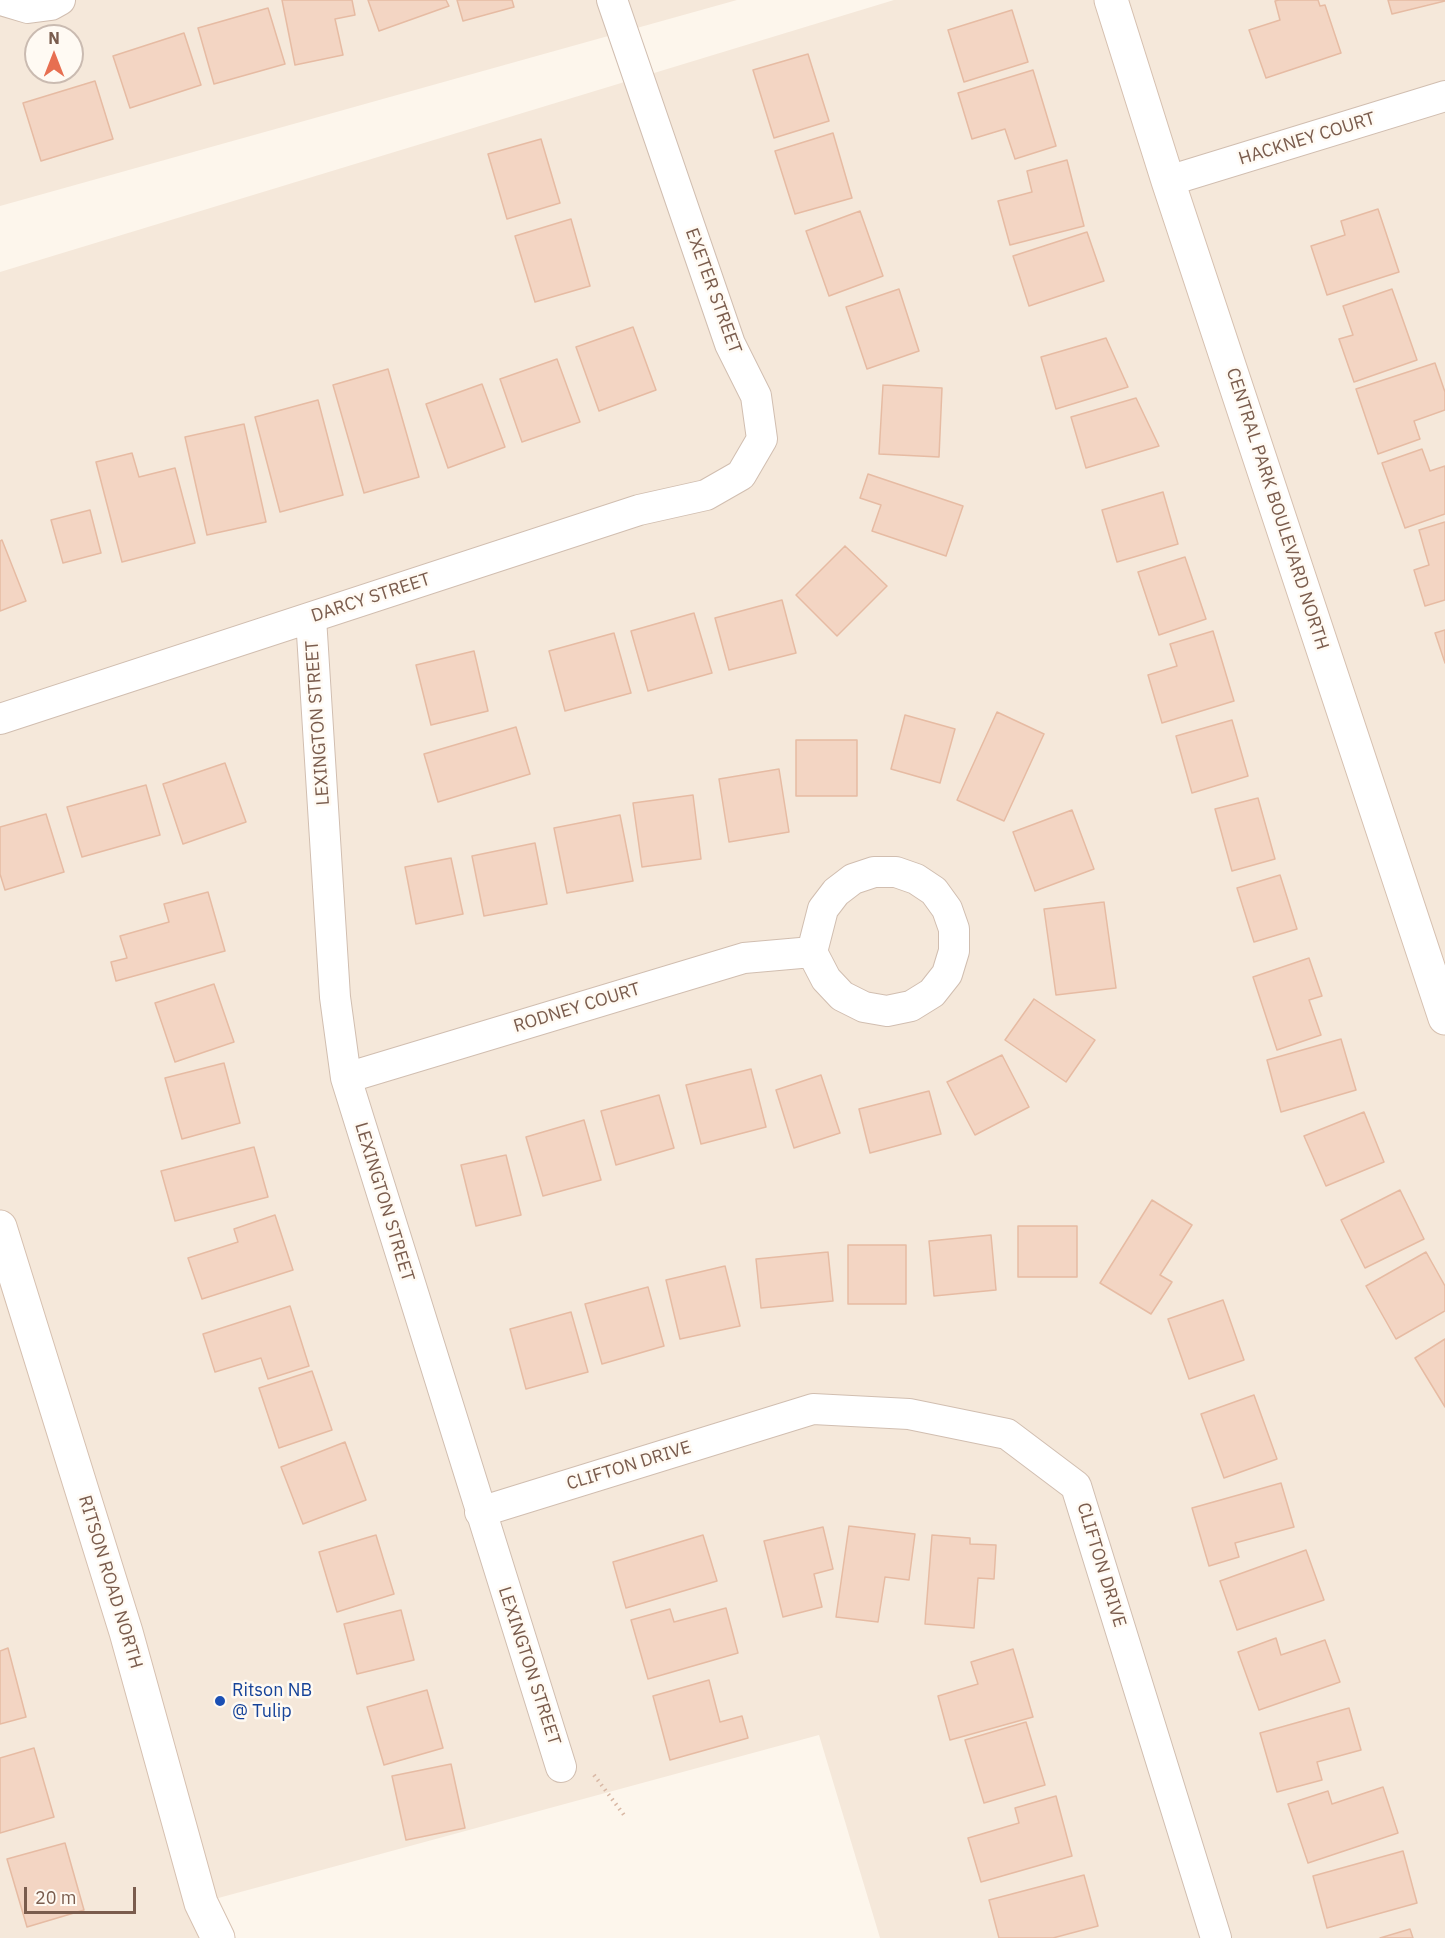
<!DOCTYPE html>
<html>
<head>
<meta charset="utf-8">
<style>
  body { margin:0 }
  #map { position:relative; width:1445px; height:1938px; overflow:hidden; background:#fdf6ec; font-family:"IBM Plex Sans",sans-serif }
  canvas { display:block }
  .north { position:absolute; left:24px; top:24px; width:60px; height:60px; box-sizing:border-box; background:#fffaf3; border:2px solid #cabbb1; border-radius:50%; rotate:0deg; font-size:16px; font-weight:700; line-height:24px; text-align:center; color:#7a5c4d }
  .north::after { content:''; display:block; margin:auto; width:21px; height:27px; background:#e76f51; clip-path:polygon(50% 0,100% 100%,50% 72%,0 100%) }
  .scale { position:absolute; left:24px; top:1887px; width:112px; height:27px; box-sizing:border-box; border:3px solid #7a5c4d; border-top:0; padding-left:8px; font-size:18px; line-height:21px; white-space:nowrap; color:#7a5c4d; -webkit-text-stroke:4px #fffaf3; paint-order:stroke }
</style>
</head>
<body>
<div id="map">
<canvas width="1445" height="1938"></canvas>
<div class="north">N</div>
<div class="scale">20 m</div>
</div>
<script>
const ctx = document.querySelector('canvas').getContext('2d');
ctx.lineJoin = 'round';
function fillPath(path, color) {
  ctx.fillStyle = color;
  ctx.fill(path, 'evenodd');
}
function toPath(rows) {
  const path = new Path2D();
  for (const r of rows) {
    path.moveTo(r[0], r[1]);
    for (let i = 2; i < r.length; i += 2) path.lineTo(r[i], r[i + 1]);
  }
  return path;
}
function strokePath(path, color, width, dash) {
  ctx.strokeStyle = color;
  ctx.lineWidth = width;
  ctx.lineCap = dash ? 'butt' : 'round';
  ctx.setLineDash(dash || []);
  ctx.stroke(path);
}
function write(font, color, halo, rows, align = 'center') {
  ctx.font = font + ' "IBM Plex Sans",sans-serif';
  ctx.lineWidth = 5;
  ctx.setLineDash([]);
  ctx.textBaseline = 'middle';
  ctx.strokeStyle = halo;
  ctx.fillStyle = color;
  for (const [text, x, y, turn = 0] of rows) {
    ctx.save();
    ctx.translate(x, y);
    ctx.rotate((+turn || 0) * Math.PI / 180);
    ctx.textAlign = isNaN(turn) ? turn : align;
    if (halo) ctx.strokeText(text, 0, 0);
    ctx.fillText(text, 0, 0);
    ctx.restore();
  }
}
fillPath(toPath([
  [0,0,737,0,0,206],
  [36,36,72,36,72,72,36,72],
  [894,0,1445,0,1445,1938,880,1938,819,1735,211,1900,223,1938,0,1938,0,272]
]), '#f5e8da');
const building = toPath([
  [282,0,352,0,355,15,335,19,343,55,295,65,282,0],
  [368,0,446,0,449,6,379,31,368,0],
  [457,0,512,0,514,7,463,21,457,0],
  [1279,0,1318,0,1320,6,1325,5,1341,53,1266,78,1249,30,1280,20,1275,1,1279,0],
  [1388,0,1445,0,1445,1,1392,14,1388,0],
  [268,8,285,64,214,84,198,28,268,8],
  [1012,10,1028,62,964,82,948,30,1012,10],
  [184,33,201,85,130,108,113,56,184,33],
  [808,54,829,121,774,138,753,70,808,54],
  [1033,70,1056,146,1015,159,1005,129,972,139,958,93,1033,70],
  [95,81,113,139,41,161,23,103,95,81],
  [833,133,852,198,795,214,775,151,833,133],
  [541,139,560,203,507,219,488,154,541,139],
  [1067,160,1084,226,1010,245,998,201,1032,192,1027,171,1067,160],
  [1378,209,1399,272,1327,295,1311,246,1345,235,1341,221,1378,209],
  [860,211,883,276,829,296,806,231,860,211],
  [571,219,590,286,535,302,515,236,571,219],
  [1087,232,1104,281,1029,306,1013,256,1087,232],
  [899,289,919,351,867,369,846,307,899,289],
  [1392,289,1417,360,1354,382,1339,339,1353,335,1343,306,1392,289],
  [633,327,656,390,599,411,576,347,633,327],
  [1106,338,1128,387,1056,409,1041,357,1106,338],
  [557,359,580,422,522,442,500,379,557,359],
  [1435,363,1445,392,1445,410,1414,421,1420,439,1378,454,1356,389,1435,363],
  [388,369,419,477,364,493,333,385,388,369],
  [482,384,505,447,448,468,426,404,482,384],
  [883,385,942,388,939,457,879,454,883,385],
  [1136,398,1159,446,1086,468,1071,417,1136,398],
  [318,400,343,495,280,512,255,417,318,400],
  [244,424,266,522,207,535,185,437,244,424],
  [1422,449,1430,471,1445,466,1445,514,1405,528,1382,463,1422,449],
  [132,453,139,477,175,468,195,543,122,562,96,462,132,453],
  [868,474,963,506,946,556,872,531,881,505,860,498,868,474],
  [1163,492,1178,544,1117,562,1102,510,1163,492],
  [90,510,101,553,63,563,51,520,90,510],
  [1445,522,1445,600,1425,606,1414,570,1429,565,1419,530,1445,522],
  [2,540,26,601,0,611,0,541,2,540],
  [845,546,887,586,837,636,796,595,845,546],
  [1185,557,1206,619,1159,635,1138,572,1185,557],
  [782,600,796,653,729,670,715,618,782,600],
  [694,613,712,673,648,691,631,631,694,613],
  [1445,630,1445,663,1435,633,1445,630],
  [1213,631,1234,701,1162,723,1148,675,1177,666,1170,644,1213,631],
  [614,633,631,693,565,711,549,651,614,633],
  [474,651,488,711,431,725,416,665,474,651],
  [997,712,1044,734,1004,821,957,800,997,712],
  [905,715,955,729,940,783,891,769,905,715],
  [1232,720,1248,776,1192,793,1176,736,1232,720],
  [516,727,530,774,438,802,424,754,516,727],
  [796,740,857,740,857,796,796,796,796,740],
  [225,763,246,822,183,844,163,784,225,763],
  [779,769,789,832,729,842,719,779,779,769],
  [146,785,160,835,82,857,67,807,146,785],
  [693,795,701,859,642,867,633,803,693,795],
  [1258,798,1275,859,1232,871,1215,809,1258,798],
  [1072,810,1094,869,1035,891,1013,832,1072,810],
  [46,814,64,872,5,890,0,874,0,827,46,814],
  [620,815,633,881,567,893,554,828,620,815],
  [535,843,547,904,484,916,472,856,535,843],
  [451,858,463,914,416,924,405,867,451,858],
  [1280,875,1297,929,1254,942,1237,888,1280,875],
  [208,892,225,951,116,981,111,962,127,958,120,936,169,922,164,904,208,892],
  [1104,902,1116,988,1056,995,1044,909,1104,902],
  [1309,958,1322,996,1309,1000,1321,1035,1277,1050,1253,977,1309,958],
  [214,984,234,1042,175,1062,155,1003,214,984],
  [1034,999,1095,1040,1066,1082,1005,1040,1034,999],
  [1341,1039,1356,1090,1281,1112,1267,1060,1341,1039],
  [1002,1055,1029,1107,975,1135,947,1082,1002,1055],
  [224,1063,240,1123,182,1139,165,1078,224,1063],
  [751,1069,766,1127,701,1144,686,1085,751,1069],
  [821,1075,840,1133,794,1148,776,1090,821,1075],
  [929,1091,941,1134,870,1153,859,1109,929,1091],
  [659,1095,674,1148,616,1165,601,1111,659,1095],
  [1364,1112,1384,1162,1326,1186,1304,1136,1364,1112],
  [584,1120,601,1180,543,1196,526,1137,584,1120],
  [254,1147,268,1197,175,1221,161,1171,254,1147],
  [506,1155,521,1215,476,1226,461,1165,506,1155],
  [1400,1190,1424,1239,1365,1268,1341,1220,1400,1190],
  [1152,1200,1192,1225,1160,1275,1172,1282,1151,1314,1100,1283,1152,1200],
  [275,1215,293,1270,202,1299,188,1258,238,1242,234,1229,275,1215],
  [1018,1226,1077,1226,1077,1277,1018,1277,1018,1226],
  [991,1235,996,1290,934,1296,929,1241,991,1235],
  [848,1245,906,1245,906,1304,848,1304,848,1245],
  [828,1252,833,1301,761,1308,756,1259,828,1252],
  [1426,1252,1445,1286,1445,1311,1396,1339,1366,1286,1426,1252],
  [725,1266,740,1326,680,1339,666,1280,725,1266],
  [648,1287,664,1346,602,1364,585,1304,648,1287],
  [1223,1300,1244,1360,1189,1379,1168,1319,1223,1300],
  [290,1306,309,1366,268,1379,261,1358,215,1372,203,1334,290,1306],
  [571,1312,588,1372,526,1389,510,1329,571,1312],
  [1445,1339,1445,1407,1415,1358,1445,1339],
  [312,1371,332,1430,279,1448,259,1388,312,1371],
  [1254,1395,1277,1459,1224,1478,1201,1414,1254,1395],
  [345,1442,366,1500,303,1524,281,1467,345,1442],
  [1281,1483,1294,1527,1235,1543,1239,1557,1209,1566,1192,1508,1281,1483],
  [849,1526,915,1534,909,1580,885,1577,878,1622,836,1617,849,1526],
  [823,1527,833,1569,814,1574,822,1607,783,1617,764,1541,823,1527],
  [376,1535,394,1594,337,1612,319,1552,376,1535],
  [703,1535,717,1581,626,1608,613,1562,703,1535],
  [932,1535,970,1538,970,1544,996,1545,994,1579,978,1578,974,1628,925,1624,932,1535],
  [1306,1550,1324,1600,1237,1630,1220,1581,1306,1550],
  [726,1608,738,1653,648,1679,631,1620,670,1609,674,1622,726,1608],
  [401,1610,414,1660,357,1674,344,1624,401,1610],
  [1276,1638,1281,1655,1325,1640,1340,1682,1259,1710,1238,1652,1276,1638],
  [8,1648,26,1717,0,1724,0,1651,8,1648],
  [1013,1649,1033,1717,950,1740,938,1696,978,1684,971,1662,1013,1649],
  [709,1680,720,1722,742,1716,748,1738,670,1760,653,1696,709,1680],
  [427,1690,443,1748,384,1765,367,1707,427,1690],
  [1349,1708,1361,1750,1317,1762,1322,1780,1277,1792,1260,1733,1349,1708],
  [1026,1722,1045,1785,984,1803,965,1740,1026,1722],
  [34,1748,54,1817,0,1833,0,1758,34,1748],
  [451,1764,465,1828,406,1840,392,1776,451,1764],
  [1383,1787,1398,1833,1308,1863,1288,1804,1328,1791,1332,1804,1383,1787],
  [1056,1796,1072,1856,981,1882,968,1838,1019,1823,1015,1808,1056,1796],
  [65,1843,84,1910,27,1927,7,1859,65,1843],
  [1403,1851,1417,1903,1327,1928,1313,1876,1403,1851],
  [1084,1875,1098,1926,1053,1938,999,1938,989,1900,1084,1875],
  [1410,1929,1413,1938,1380,1938,1410,1929]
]);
fillPath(building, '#f3d5c3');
strokePath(building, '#e6bba3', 1.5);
const street = toPath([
  [1,0,28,8,51,5,60,0],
  [1168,181,1445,96],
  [311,618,335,997,346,1078,561,1767],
  [0,719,639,510,706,495,741,475,762,439,756,396,730,344,612,0],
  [346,1078,744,958,812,952,826,979,842,996,864,1007,887,1011,911,1006,932,993,947,974,954,951,954,929,947,909,934,891,916,879,896,872,874,872,853,879,836,892,823,909,812,952],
  [480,1512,813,1409,909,1414,1007,1434,1076,1486,1216,1938]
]);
const secondary = toPath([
  [1111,0,1168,181,1445,1018],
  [0,1227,126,1632,201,1903,218,1938]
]);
strokePath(street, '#d1beb0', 32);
strokePath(secondary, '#d6c0b0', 35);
strokePath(toPath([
  [594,1775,624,1815]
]), '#d9b8a5', 4, [1.5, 4.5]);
strokePath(street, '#fff', 30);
strokePath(secondary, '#fff', 33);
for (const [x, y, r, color] of [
  [220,1701,6,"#1a4fb4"]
]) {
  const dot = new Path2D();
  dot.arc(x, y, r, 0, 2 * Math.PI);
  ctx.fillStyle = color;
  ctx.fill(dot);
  strokePath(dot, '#fffaf3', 2);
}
write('18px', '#7a5c4d', '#fffaf3', [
  ["HACKNEY COURT",1307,139,-17],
  ["EXETER STREET",713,291,70],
  ["CENTRAL PARK BOULEVARD NORTH",1277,509,72],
  ["DARCY STREET",371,598,-18],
  ["LEXINGTON STREET",318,723,-94],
  ["RODNEY COURT",577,1008,-17],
  ["LEXINGTON STREET",384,1202,73],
  ["CLIFTON DRIVE",629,1466,-17],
  ["CLIFTON DRIVE",1101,1565,73],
  ["RITSON ROAD NORTH",110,1582,73],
  ["LEXINGTON STREET",529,1666,72]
]);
write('18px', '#164399', '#fffaf3', [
  ["Ritson NB",232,1691],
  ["@ Tulip",232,1712]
], 'left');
</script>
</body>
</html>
